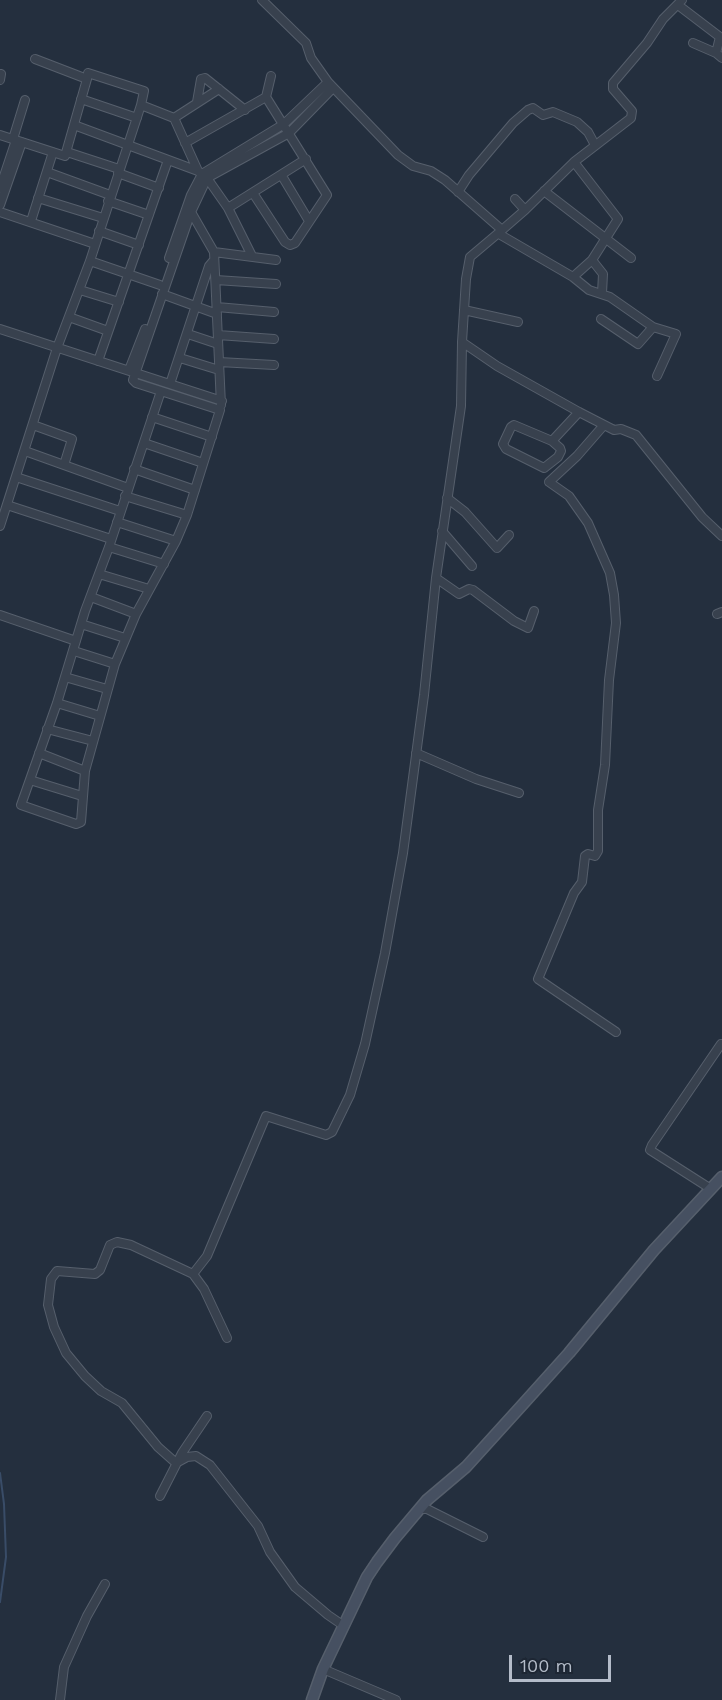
<!DOCTYPE html>
<html>
<head>
<meta charset="utf-8">
<style>
  body { margin:0 }
  #map { position:relative; width:722px; height:1700px; overflow:hidden; background:#242f3e; font-family:"Work Sans",sans-serif }
  canvas { display:block }
  .scale { position:absolute; left:509px; top:1655px; width:102px; height:27px; box-sizing:border-box; border:3px solid #b4bcc9; border-top:0; padding-left:8px; font-size:18px; line-height:21px; white-space:nowrap; color:#b4bcc9; -webkit-text-stroke:4px #1d2633; paint-order:stroke }
</style>
</head>
<body>
<div id="map">
<canvas width="722" height="1700"></canvas>
<div class="scale">100 m</div>
</div>
<script>
const ctx = document.querySelector('canvas').getContext('2d');
ctx.lineJoin = 'round';
function toPath(rows) {
  const path = new Path2D();
  for (const r of rows) {
    path.moveTo(r[0], r[1]);
    for (let i = 2; i < r.length; i += 2) path.lineTo(r[i], r[i + 1]);
  }
  return path;
}
function strokePath(path, color, width, dash) {
  ctx.strokeStyle = color;
  ctx.lineWidth = width;
  ctx.lineCap = dash ? 'butt' : 'round';
  ctx.setLineDash(dash || []);
  ctx.stroke(path);
}
strokePath(toPath([
  [0,1473,4,1504,6,1557,0,1602]
]), '#394c67', 2);
const minor = toPath([
  [262,0,306,43,311,58,328,82,398,155,413,166,431,171,445,180,502,230,470,257,466,279,462,342,497,366,579,412,614,430,621,429,636,435,702,517,722,536],
  [678,5,720,37,716,53],
  [693,43,716,53,722,58],
  [35,59,87,79,88,73,144,91,141,105,174,118,198,171,207,178,191,212,133,380,136,383,220,410,187,515,176,541,136,614,115,664,85,771,81,822,76,824,21,805,57,703,85,611,109,547,161,391],
  [0,80,1,74],
  [81,99,137,118],
  [197,102,201,79,205,78,245,110],
  [174,118,219,89],
  [74,125,198,171],
  [0,135,65,156,87,79],
  [13,139,25,100],
  [185,143,266,97,271,76],
  [67,152,119,169],
  [47,172,110,195],
  [118,173,159,188],
  [282,176,309,221],
  [0,188,16,140],
  [544,191,631,258],
  [458,192,469,175,513,123,528,110,533,108,543,115,553,112,577,122,588,132,595,145],
  [253,193,285,242,290,245,295,243,327,195,266,97],
  [38,198,103,218],
  [515,199,525,210],
  [108,201,149,215],
  [0,205,22,142],
  [228,208,306,159],
  [0,212,95,244],
  [191,212,214,252,221,405],
  [31,221,53,152],
  [502,230,525,210,574,162,631,118,632,111,613,89,613,83,647,43,663,19,682,0],
  [99,231,139,245],
  [499,234,573,277,592,260,618,219,574,162],
  [214,252,276,260],
  [252,256,228,208,207,178,289,133,333,88],
  [169,258,191,195,202,174,284,124,328,82],
  [592,260,603,274,602,293],
  [90,261,160,285],
  [573,277,589,290,610,297,653,327,676,334,657,376],
  [216,280,276,284],
  [80,290,119,302],
  [162,294,217,314],
  [217,307,274,312],
  [464,310,518,322],
  [69,317,108,331],
  [601,319,638,344,653,327],
  [0,329,222,401],
  [188,334,218,344],
  [218,335,274,339],
  [180,358,219,370],
  [98,361,168,160],
  [219,362,274,365],
  [129,370,145,329],
  [170,384,209,266,214,260],
  [152,417,212,437],
  [33,425,72,439,64,465],
  [604,425,577,456,549,482,569,496,588,523,610,573,614,595,616,623,609,680,605,765,598,810,598,851,595,856,588,854,585,856,582,882,574,893,538,979,616,1032],
  [552,441,560,448,561,451,558,457,544,468,506,449,503,444,511,427,514,425,552,441,579,412],
  [144,443,203,463],
  [25,451,128,488],
  [134,469,195,490],
  [16,477,120,511],
  [125,496,187,515],
  [447,498,465,512,497,548,509,535],
  [7,505,111,539],
  [117,522,176,541],
  [0,526,57,348,90,261,141,105],
  [442,531,472,566],
  [109,547,164,564],
  [99,574,149,589],
  [436,578,459,594,469,589,473,590,514,621,528,628,534,611],
  [91,597,136,614],
  [717,614,722,612],
  [0,615,76,641],
  [81,624,125,638],
  [74,651,115,664],
  [65,677,107,689],
  [57,703,100,716],
  [47,729,93,741],
  [39,753,85,771],
  [416,753,476,779,519,793],
  [30,780,82,796],
  [711,1189,650,1150,652,1145,721,1044],
  [193,1274,207,1256,266,1116,326,1135,332,1132,350,1095,365,1044,385,953,403,853,424,695,436,578,461,406,462,342],
  [176,1463,158,1447,122,1403,101,1391,85,1376,66,1353,54,1327,48,1305,51,1279,57,1271,95,1274,100,1270,110,1245,117,1242,131,1245,193,1274,204,1289,227,1338],
  [176,1463,187,1457,196,1456,210,1465,258,1526,270,1552,295,1587,328,1615,344,1626],
  [160,1496,182,1453,207,1416],
  [419,1509,427,1509,483,1537],
  [323,1669,396,1700],
  [60,1700,64,1667,87,1616,105,1584]
]);
const secondary = toPath([
  [312,1700,323,1669,367,1577,377,1562,395,1538,427,1500,466,1467,524,1403,569,1353,654,1250,722,1177]
]);
strokePath(minor, '#565f6c', 10);
strokePath(secondary, '#565f6c', 13);
strokePath(minor, '#38414e', 8);
strokePath(secondary, '#465061', 10);
</script>
</body>
</html>
